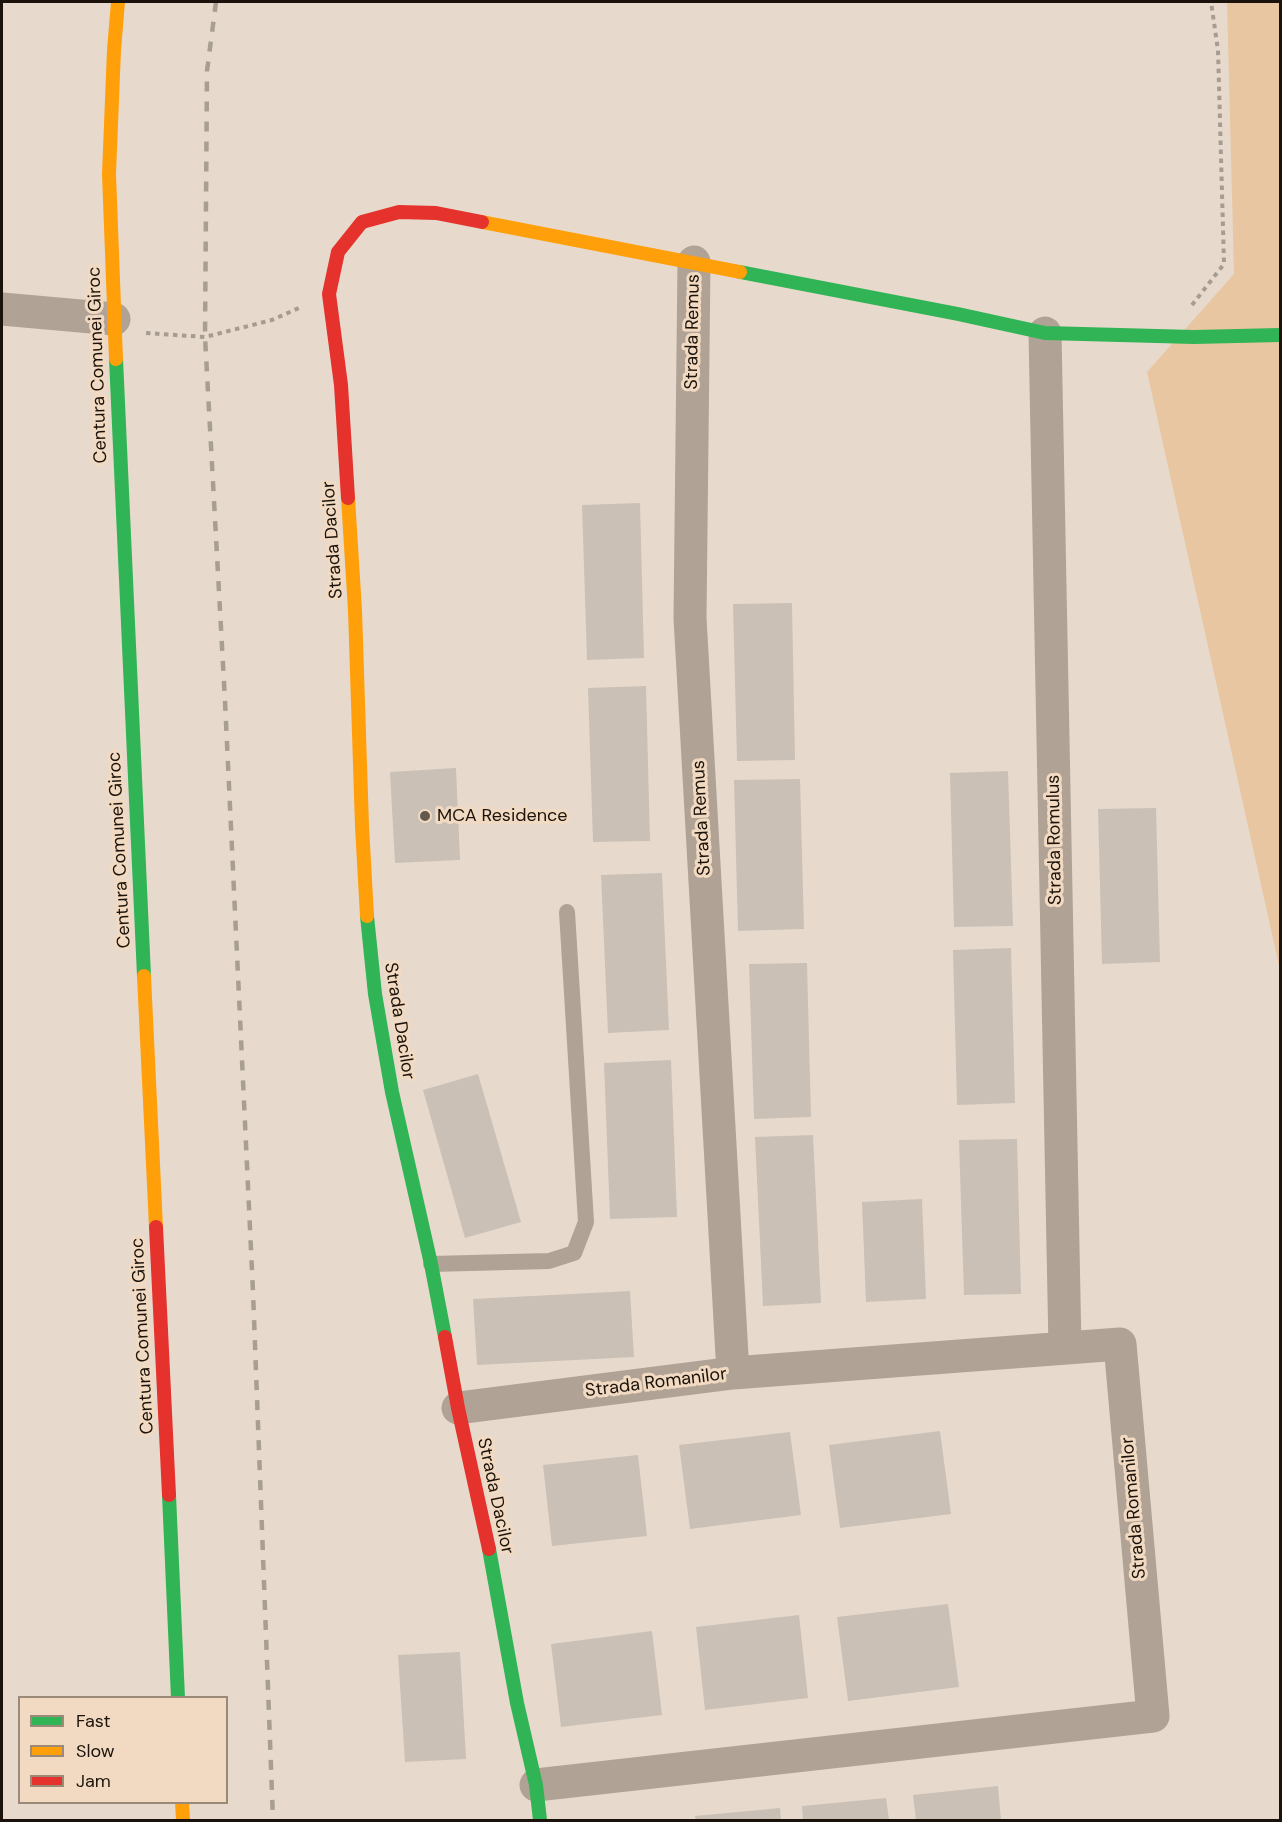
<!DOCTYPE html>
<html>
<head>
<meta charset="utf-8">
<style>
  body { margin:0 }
  #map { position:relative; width:1282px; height:1822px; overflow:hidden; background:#e7dacd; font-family:"DM Sans",sans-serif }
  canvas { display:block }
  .frame { position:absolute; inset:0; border:3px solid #1b130b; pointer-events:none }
  .legend { position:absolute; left:18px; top:1696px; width:210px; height:108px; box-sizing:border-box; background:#f2dac2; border:2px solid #9c8a79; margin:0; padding:8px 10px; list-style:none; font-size:18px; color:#1b130b }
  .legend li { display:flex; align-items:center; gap:12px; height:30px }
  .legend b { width:30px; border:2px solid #9c8a79 }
</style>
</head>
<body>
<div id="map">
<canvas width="1282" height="1822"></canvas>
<div class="frame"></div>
<ul class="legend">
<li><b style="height:8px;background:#30b455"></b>Fast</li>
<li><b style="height:8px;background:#ff9f0a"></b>Slow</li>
<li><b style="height:8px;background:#e5322d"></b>Jam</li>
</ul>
</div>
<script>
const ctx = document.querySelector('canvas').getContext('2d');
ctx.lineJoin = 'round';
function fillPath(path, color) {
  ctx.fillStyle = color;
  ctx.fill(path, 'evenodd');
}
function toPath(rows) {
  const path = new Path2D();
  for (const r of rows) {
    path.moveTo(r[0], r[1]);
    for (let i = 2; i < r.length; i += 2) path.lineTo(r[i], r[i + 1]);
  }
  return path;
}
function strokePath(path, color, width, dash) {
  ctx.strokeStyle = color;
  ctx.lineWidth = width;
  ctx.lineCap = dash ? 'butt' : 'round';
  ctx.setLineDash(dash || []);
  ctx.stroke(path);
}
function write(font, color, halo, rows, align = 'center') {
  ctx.font = font + ' "DM Sans",sans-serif';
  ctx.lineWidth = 6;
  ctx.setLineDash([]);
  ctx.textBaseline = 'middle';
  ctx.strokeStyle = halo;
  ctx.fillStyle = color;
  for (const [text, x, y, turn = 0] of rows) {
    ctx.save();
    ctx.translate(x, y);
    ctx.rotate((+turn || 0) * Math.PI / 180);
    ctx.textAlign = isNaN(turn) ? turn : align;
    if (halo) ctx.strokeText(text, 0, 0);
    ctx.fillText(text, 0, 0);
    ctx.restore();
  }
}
fillPath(toPath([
  [1227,2,1280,2,1280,970,1147,372,1234,274]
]), '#e8c6a1');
fillPath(toPath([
  [640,503,644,658,587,660,582,505],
  [792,603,795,760,737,761,733,604],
  [646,686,650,841,593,842,588,688],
  [456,768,460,860,395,863,390,772],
  [1008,771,1013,926,954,927,950,773],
  [800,779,804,929,738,931,734,780],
  [1156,808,1160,962,1102,964,1098,809],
  [662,873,669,1030,608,1033,601,875],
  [1011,948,1015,1103,957,1105,953,950],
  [807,963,811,1117,754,1119,749,964],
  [671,1060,677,1217,610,1219,604,1063],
  [478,1074,521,1222,465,1238,423,1090],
  [813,1135,821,1303,763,1306,755,1137],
  [1017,1139,1021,1294,964,1295,959,1140],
  [922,1199,926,1299,866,1302,862,1202],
  [630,1291,634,1357,477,1365,473,1299],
  [940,1431,951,1514,840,1528,829,1445],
  [790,1432,801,1515,690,1529,679,1445],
  [638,1455,647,1536,552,1546,543,1465],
  [948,1604,959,1687,848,1701,837,1617],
  [799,1615,808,1698,705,1710,696,1627],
  [652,1631,662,1715,561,1727,551,1644],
  [460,1652,466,1759,405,1762,398,1655],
  [998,1786,1001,1820,916,1820,913,1795],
  [886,1798,889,1820,803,1820,802,1806],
  [780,1808,781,1820,696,1820,695,1816]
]), '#cac0b6');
strokePath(toPath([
  [1192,305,1224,264,1218,50,1211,2],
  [146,333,205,337,272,320,299,308]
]), '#a79c91', 4, [4.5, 4.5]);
strokePath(toPath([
  [431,1264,549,1261,574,1253,586,1222,567,912]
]), '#b0a396', 16);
strokePath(toPath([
  [694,262,690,618,733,1373],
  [2,309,114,319],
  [1045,333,1065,1348],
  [458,1408,733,1373,1120,1344,1153,1716,536,1785]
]), '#b0a396', 33);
strokePath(toPath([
  [740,272,958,314,1045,333,1194,337,1280,335],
  [116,359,144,976],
  [367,916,375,994,392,1092,431,1264,445,1337],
  [169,1495,178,1698],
  [489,1549,517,1703,536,1785,540,1820]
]), '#30b455', 14);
strokePath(toPath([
  [482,222,740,272],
  [116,359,109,174,114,50,118,2],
  [348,498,355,610,362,826,367,916],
  [144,976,156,1227],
  [182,1802,183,1820]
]), '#ff9f0a', 14);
strokePath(toPath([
  [348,498,341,385,329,294,338,252,362,222,399,212,436,213,482,222],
  [156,1227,169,1495],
  [445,1337,458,1408,489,1549]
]), '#e5322d', 14);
strokePath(toPath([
  [216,2,207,71,205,337,225,701,253,1292,273,1820]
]), '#a89e92', 4.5, [10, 10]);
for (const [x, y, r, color] of [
  [425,816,6,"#62594f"]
]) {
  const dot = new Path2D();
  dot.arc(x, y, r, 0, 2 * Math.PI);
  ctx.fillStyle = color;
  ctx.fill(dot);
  strokePath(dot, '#f2dac2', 2);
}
write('18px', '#1b130b', '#f2dac2', [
  ["Strada Remus",693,332,-89],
  ["Centura Comunei Giroc",98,365,-92],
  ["Strada Dacilor",333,540,-94],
  ["Strada Remus",702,818,-93],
  ["Strada Romulus",1055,840,-91],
  ["Centura Comunei Giroc",120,850,-93],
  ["Strada Dacilor",399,1021,81],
  ["Centura Comunei Giroc",143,1336,-93],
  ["Strada Romanilor",656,1383,-7],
  ["Strada Dacilor",495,1496,78],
  ["Strada Romanilor",1134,1508,-95]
]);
write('18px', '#1b130b', '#f2dac2', [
  ["MCA Residence",437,816]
], 'left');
</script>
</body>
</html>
